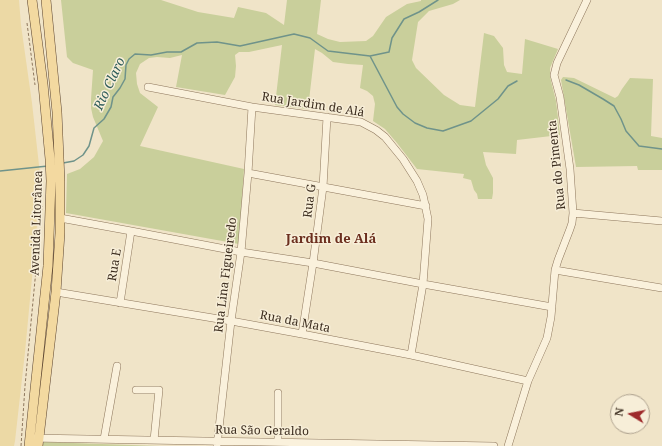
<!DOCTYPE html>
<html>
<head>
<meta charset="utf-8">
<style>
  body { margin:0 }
  #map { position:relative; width:662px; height:446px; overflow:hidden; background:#f0e4c8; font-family:"Noto Serif",serif }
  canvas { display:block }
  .north { position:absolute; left:610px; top:394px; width:40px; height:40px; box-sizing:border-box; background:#f7eed8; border:1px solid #ada18e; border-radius:50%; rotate:280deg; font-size:11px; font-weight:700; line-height:16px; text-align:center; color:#3d2e20 }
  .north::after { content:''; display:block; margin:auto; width:14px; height:18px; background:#9e2a2b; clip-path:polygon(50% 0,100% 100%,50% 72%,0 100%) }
</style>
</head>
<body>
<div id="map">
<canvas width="662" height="446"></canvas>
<div class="north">N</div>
</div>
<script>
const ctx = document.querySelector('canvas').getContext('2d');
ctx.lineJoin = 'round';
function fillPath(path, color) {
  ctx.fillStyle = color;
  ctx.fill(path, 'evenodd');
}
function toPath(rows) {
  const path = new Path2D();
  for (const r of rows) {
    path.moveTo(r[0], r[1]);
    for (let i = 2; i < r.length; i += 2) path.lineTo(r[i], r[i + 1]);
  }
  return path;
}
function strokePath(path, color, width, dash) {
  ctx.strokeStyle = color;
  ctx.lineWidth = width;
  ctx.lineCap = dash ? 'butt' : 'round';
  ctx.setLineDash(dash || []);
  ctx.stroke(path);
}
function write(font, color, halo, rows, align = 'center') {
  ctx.font = font + ' "Noto Serif",serif';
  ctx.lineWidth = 3;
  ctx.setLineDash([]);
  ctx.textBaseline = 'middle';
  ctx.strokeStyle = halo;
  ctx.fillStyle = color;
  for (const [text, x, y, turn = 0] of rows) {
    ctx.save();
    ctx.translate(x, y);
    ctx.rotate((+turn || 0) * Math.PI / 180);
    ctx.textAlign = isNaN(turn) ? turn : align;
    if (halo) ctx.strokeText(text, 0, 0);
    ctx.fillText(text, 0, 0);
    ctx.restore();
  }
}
fillPath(toPath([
  [61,0,161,0,198,12,234,18,238,7,266,13,284,25,287,0,321,0,317,34,328,39,340,42,366,41,373,36,386,17,407,4,421,1,421,0,460,0,453,4,429,11,418,22,412,60,416,68,444,95,460,105,475,107,484,33,494,36,503,48,504,65,507,72,522,74,525,39,558,49,550,68,550,75,551,81,556,101,560,135,517,140,516,154,483,152,486,165,493,178,493,193,492,199,478,199,477,194,474,190,471,180,463,178,464,174,417,169,397,143,385,129,373,121,375,104,373,96,367,91,360,88,363,65,348,64,333,62,322,53,315,49,308,109,275,105,282,45,249,52,239,52,235,55,236,66,235,77,225,95,176,87,182,55,170,58,157,57,149,58,140,64,136,73,137,84,140,93,158,107,140,146,244,169,239,244,66,213,67,174,80,169,94,157,103,141,93,117,91,108,91,99,93,70,73,63,67,57],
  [563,77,574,78,615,98,618,96,622,89,630,78,653,79,651,136,662,138,662,170,638,170,637,166,576,167,561,80],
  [44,442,160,446,42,446]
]), '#c9cf9b');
fillPath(toPath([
  [0,0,19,0,21,25,32,103,41,183,25,352,15,441,14,446,0,446]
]), '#ecd9a5');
strokePath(toPath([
  [370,56,397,107,403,114,415,123,427,128,443,131,471,121,498,99,508,86,517,81],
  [566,80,579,85,603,99,614,106,621,119,626,131,639,146,662,149],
  [63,163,74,161,83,155,89,146,94,128,104,119,111,107,113,97,120,88,125,79,126,65,129,59,135,54,151,55,167,52,181,52,197,43,217,42,240,46,294,34,310,38,328,51,370,56,389,52,392,38,404,19,419,12,438,0],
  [0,171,48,166]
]), '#6f938a', 1.5);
const minor = toPath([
  [148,87,252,107,361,122,376,130,385,137,403,159,417,181,423,195,428,219,423,284,411,355],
  [248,173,426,206],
  [573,213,662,221],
  [60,218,131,231,241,252,313,263,423,284,552,307],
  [555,270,662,288],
  [56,292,231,321,302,334,411,355,528,381],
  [120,303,131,231],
  [302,334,313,263,323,187,327,117],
  [136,390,159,390,154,440],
  [278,393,278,442],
  [30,438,494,446],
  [104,439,117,366],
  [217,446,231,321,241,252,248,173,252,107],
  [508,446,528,381,547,338,551,317,555,270,558,260,570,229,572,223,573,213,570,169,560,97,554,75,557,63,587,0]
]);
const major = toPath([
  [29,446,48,266,51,181,50,159,43,84,32,0],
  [38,446,56,292,60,233,60,181,57,112,54,82,46,0]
]);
strokePath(minor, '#8d765c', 8);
strokePath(major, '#5b4430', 10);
strokePath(toPath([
  [27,23,35,85],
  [21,446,25,386,42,206]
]), '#8d765c', 1, [3, 2]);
strokePath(minor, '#faf1dc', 7);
strokePath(major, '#f3d9a0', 9);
write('12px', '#3d2e20', '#f7eed8', [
  ["Rua Jardim de Alá",313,105,9],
  ["Rua do Pimenta",557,165,-96],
  ["Rua G",310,201,-83],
  ["Avenida Litorânea",37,223,-88],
  ["Rua E",115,265,-81],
  ["Rua Lina Figueiredo",226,275,-83],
  ["Rua da Mata",295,322,11],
  ["Rua São Geraldo",262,431,1]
]);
write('italic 13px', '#2f5d5a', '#f7eed8', [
  ["Rio Claro",110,84,-65]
]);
write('bold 13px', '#6b2e1e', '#f7eed8', [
  ["Jardim de Alá",331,239]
]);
</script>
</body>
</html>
